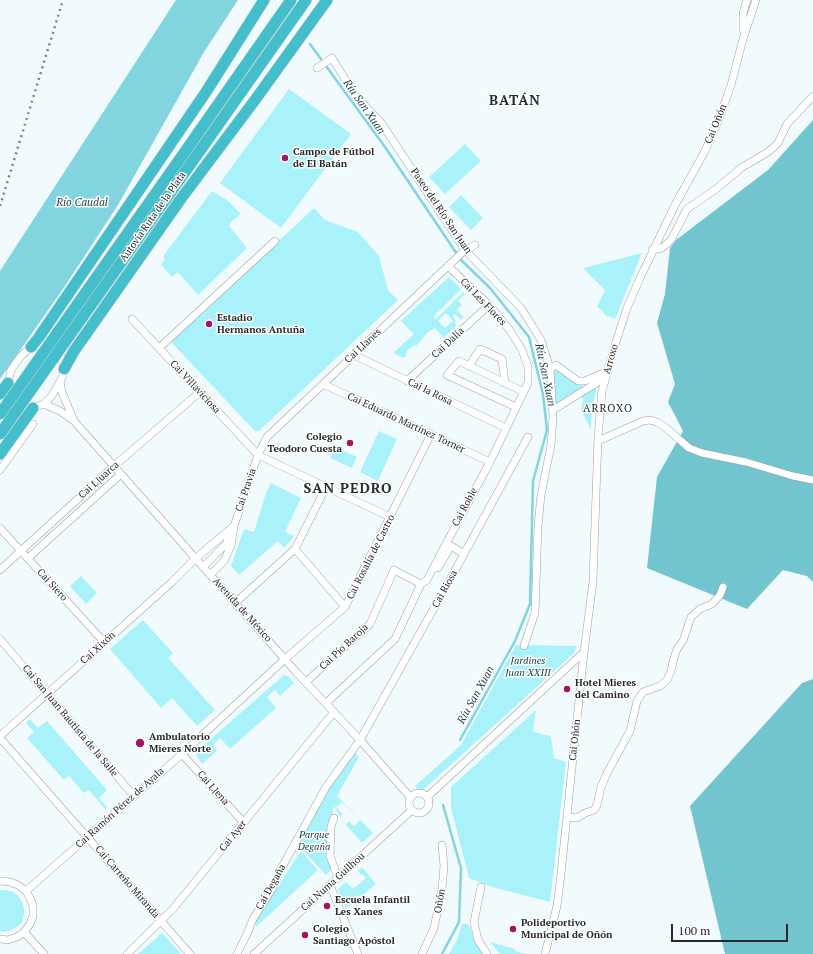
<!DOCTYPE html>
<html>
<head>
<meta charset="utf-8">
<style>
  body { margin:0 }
  #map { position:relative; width:813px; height:954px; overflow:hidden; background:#f1fbfd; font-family:"PT Serif",serif }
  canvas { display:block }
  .scale { position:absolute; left:671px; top:924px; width:117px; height:18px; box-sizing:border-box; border:2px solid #252929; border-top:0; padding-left:5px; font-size:12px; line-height:14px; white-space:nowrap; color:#252929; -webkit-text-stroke:3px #fff; paint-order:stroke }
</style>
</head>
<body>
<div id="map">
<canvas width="813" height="954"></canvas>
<div class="scale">100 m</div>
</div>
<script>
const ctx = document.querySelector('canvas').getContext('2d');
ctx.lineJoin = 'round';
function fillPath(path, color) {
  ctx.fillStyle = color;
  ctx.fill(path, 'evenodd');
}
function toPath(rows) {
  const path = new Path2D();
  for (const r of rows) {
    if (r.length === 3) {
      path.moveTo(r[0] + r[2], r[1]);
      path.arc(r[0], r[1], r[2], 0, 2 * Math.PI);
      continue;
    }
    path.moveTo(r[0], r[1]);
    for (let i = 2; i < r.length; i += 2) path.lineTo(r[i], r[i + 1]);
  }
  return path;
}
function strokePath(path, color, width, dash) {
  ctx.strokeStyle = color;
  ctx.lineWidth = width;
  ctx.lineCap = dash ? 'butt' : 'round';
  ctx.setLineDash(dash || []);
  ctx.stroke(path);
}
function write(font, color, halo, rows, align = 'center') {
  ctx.font = font + ' "PT Serif",serif';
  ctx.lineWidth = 3;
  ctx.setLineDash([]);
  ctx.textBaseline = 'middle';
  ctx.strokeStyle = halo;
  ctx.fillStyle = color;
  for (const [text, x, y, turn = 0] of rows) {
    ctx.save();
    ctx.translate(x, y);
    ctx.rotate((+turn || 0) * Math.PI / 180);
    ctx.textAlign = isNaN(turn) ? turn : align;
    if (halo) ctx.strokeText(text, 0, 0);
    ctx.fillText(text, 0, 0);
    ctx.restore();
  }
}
fillPath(toPath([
  [289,89,351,134,281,228,220,183],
  [465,144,481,161,445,194,429,177],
  [212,191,227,200,241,214,232,221,229,226,247,248,198,295,178,272,172,277,161,265,164,261,164,255],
  [461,195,483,218,471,230,449,207],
  [314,208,325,220,358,232,379,256,388,290,398,300,259,431,255,431,172,343,173,340],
  [642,253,615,319,605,315,603,311,597,307,605,290,583,268],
  [449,277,461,289,433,317,436,319,463,292,465,294,458,301,462,305,457,310,464,317,461,320,455,314,453,316,456,322,455,324,457,325,444,338,435,328,428,332,417,345,413,346,407,351,406,356,403,358,393,353,414,334,401,321],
  [446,313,453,321,445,328,438,321],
  [554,367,578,384,584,386,556,404,553,370],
  [597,385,592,411,591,430,581,410,583,400,582,394],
  [379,431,397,439,378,481,360,472],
  [335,447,357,457,352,468,330,458],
  [271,483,301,498,285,532,294,536,284,548,278,541,239,575,231,566,244,529,254,532,265,496],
  [81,576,97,593,86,604,70,586],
  [143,620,173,653,168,658,215,710,197,726,172,698,161,708,110,649],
  [516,645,577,646,574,653,423,790,418,790,415,786,461,745],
  [284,675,288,676,294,683,280,696,275,690,267,697,276,708,230,749,220,738,213,745,217,751,202,764,196,755,196,752],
  [536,710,533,732,551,736,554,758,566,762,550,902,492,887,469,878,451,808,451,787],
  [30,719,38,728,47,721,107,790,99,798,107,807,105,809,89,790,84,793,69,776,64,780,27,738,34,732,26,723],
  [355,752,359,757,337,796,373,833,362,843,340,818,346,824,349,821,354,826,360,820,342,802,336,807,343,814,340,817,334,806,331,817,328,857,331,870,326,875,302,849,296,845,328,789],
  [301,851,318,870,257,926,253,924],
  [362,867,376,884,346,909,338,889,346,882,353,889,366,878,362,874,361,875,358,871],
  [0,890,6,890,13,892,18,896,22,902,24,908,24,915,22,922,17,927,11,930,5,932,0,931],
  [462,924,468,924,484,954,449,954,458,938],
  [162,933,181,954,138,954],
  [490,942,515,949,515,951,526,954,500,954]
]), '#aaf2fa');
fillPath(toPath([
  [813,120,813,582,807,576,783,570,747,609,647,568,657,477,683,431,668,402,675,384,657,323,665,294,670,248,676,240,768,170],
  [813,679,813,954,725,954,690,806,802,683]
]), '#72c5ce');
fillPath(toPath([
  [176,0,238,0,204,52,118,205,65,286,0,379,0,271]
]), '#82d5de');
strokePath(toPath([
  [310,44,385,147,461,260,490,288,529,337,543,394,547,430,533,481,530,604,515,641,460,740],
  [442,954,459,922,461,868,443,805]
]), '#82d5de', 2.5);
const minor = toPath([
  [743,30,743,13,747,0],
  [317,68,332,58,355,95,382,124,465,250,521,308,541,340,550,368,553,417,551,445,541,495,538,526,535,613,524,646],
  [652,250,662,248,671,240,687,209,716,189,741,168,768,152,778,143,787,124,813,96],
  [132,319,258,455,390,517],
  [44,345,53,349,61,356,64,369,62,378,51,397,44,404,33,408,22,407,10,395,8,383,11,370,21,356,31,347,44,345],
  [159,348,275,241],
  [354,355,506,428],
  [469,366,480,349,502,359,505,383],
  [550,368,556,365,578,381,585,381,608,371],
  [407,381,489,305],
  [60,382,62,392,74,421],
  [323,384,490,462],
  [44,404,60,411,74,421,297,673,360,740,411,798],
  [516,407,447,375,459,361,524,392],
  [553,410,606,377],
  [598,441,643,421,650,420,657,422,666,428,689,448,702,453,746,462,793,476,813,480],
  [0,470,33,424],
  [0,528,104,642],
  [295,549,345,607],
  [28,558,121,474],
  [438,564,436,568,438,568,451,546,464,554],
  [203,567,226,544,230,535],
  [0,570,114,466,200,392],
  [210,575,224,561,231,546,234,526,258,455,267,437,465,250,475,245],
  [235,603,295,549,326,487],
  [0,639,133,795],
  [306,682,370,624,394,570,421,584],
  [326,703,395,639,421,584,427,580,440,555,490,462,528,383,528,367,522,350,509,329,489,305,448,266],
  [0,736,172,582,196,558,234,526],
  [0,738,190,954],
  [182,754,244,823],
  [419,803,10],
  [427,797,584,652],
  [568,817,577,818,585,813,594,810,597,805,601,787,607,773,630,731,637,701,643,692,660,686,667,680,671,671,674,658,677,649,683,641,691,617,700,609,712,604,720,595,723,587],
  [334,818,331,826,330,856,338,878],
  [0,881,10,882,18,885,26,891,30,898,33,906,33,916,30,924,24,932,17,937,8,940,0,939],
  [330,885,358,954],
  [481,887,474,922,478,940,487,954],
  [26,891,182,754,285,659,345,607,431,434],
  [24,932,44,954],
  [127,954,172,910,334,712],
  [237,954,247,934,253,919,272,889,281,869,326,787,360,740,452,576,528,437],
  [254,954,412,810],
  [422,954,434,928,442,889,444,866,442,845],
  [545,954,557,906,560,883,584,652,593,581,598,437,602,391,616,342,627,308,640,278,675,205,705,151,719,119,731,85,743,39,756,0]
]);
const highway = toPath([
  [182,156,291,0],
  [192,162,306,0],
  [31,347,37,340,206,92,264,0],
  [64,369,74,351,180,200,255,100,327,0],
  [0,394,8,383],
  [0,454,33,408]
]);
strokePath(minor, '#98a2a3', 8);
strokePath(highway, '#d8d8d8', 12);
strokePath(minor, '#fff', 7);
strokePath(highway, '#44beca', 11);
strokePath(toPath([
  [0,206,63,0]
]), '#7f8586', 2.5, [2, 4]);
const highwayBridge = toPath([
  [0,414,182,156],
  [0,434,192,162]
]);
strokePath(highwayBridge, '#d8d8d8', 12, []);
strokePath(highwayBridge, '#44beca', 11);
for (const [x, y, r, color] of [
  [285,158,4,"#a01661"],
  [209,324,4,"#a01661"],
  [350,443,4,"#a01661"],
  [567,689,4,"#a01661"],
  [140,743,5,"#a01661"],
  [327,906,4,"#a01661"],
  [513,929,4,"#a01661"],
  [305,935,4,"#a01661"]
]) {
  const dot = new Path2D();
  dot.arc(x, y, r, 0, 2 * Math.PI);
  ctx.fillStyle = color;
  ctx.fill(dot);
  strokePath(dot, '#fff', 1.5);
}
write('10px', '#252929', '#fff', [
  ["Cai Oñón",716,124,-68],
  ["Paseo del Río San Juan",441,211,56],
  ["Autovía Ruta de la Plata",153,217,-55],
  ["Cai Les Flores",483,302,46],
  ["Cai Dalia",448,343,-43],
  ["Cai Llanes",363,346,-43],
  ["Arroxo",611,359,-74],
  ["Cai Villaviciosa",195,387,47],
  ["Cai la Rosa",430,392,26],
  ["Cai Eduardo Martínez Torner",406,423,25],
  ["Cai Ḷḷuarca",99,480,-42],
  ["Cai Pravia",246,490,-71],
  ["Cai Roble",465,507,-62],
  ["Cai Rosalía de Castro",371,557,-63],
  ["Cai Siero",52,585,48],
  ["Cai Riosa",445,589,-61],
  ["Avenida de México",242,610,48],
  ["Cai Pío Baroja",344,647,-43],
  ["Cai Xixón",98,648,-42],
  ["Cai San Juan Bautista de la Salle",70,721,50],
  ["Cai Oñón",575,740,-84],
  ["Cai Ḷḷena",213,788,48],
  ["Cai Ramón Pérez de Ayala",120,808,-42],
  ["Cai Ayer",233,836,-51],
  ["Cai Carreño Miranda",127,882,49],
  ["Cai Numa Guilhou",333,882,-42],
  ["Cai Degaña",271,887,-61],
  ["Oñón",440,901,-80]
]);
write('bold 10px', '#252929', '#fff', [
  ["Campo de Fútbol",293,152],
  ["de El Batán",293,164],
  ["Estadio",217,318],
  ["Hermanos Antuña",217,330],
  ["Colegio",342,437,"right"],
  ["Teodoro Cuesta",342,449,"right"],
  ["Hotel Mieres",575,683],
  ["del Camino",575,695],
  ["Ambulatorio",149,737],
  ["Mieres Norte",149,749],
  ["Escuela Infantil",335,900],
  ["Les Xanes",335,912],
  ["Polideportivo",521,923],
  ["Municipal de Oñón",521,935],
  ["Colegio",313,929],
  ["Santiago Apóstol",313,941]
], 'left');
write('italic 10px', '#184044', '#fff', [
  ["Jardines",528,661],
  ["Juan XXIII",528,673],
  ["Parque",314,835],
  ["Degaña",314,847]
]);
write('italic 11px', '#1c4347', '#fff', [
  ["Ríu San Xuan",364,107,55],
  ["Río Caudal",82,203],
  ["Ríu San Xuan",545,375,78],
  ["Ríu San Xuan",476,695,-61]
]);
ctx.letterSpacing = '1px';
write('11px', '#252d2d', '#fff', [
  ["ARROXO",608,409]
]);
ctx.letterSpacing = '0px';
ctx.letterSpacing = '1px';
write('bold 14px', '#252d2d', '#fff', [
  ["BATÁN",515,101],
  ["SAN PEDRO",348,489]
]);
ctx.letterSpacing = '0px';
</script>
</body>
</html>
